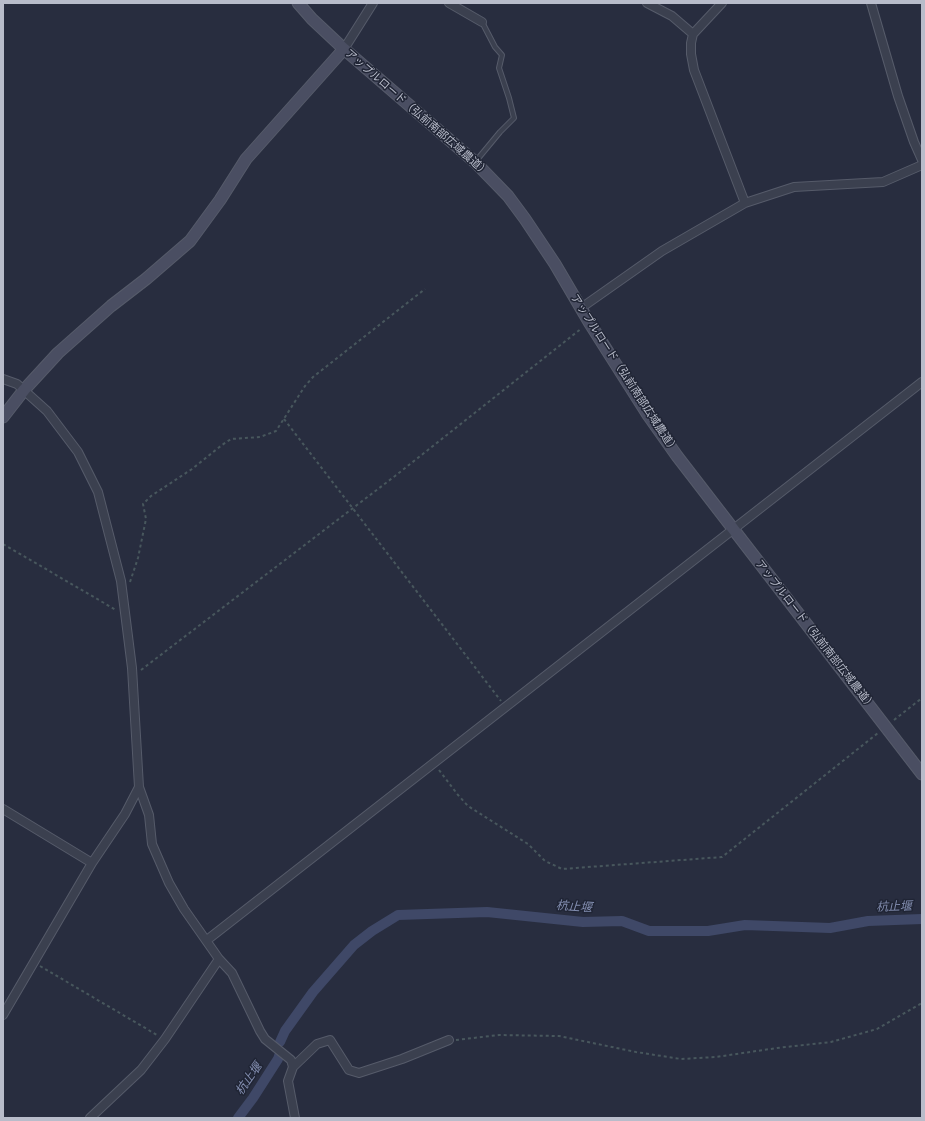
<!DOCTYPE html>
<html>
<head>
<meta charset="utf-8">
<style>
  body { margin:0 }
  #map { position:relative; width:925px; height:1121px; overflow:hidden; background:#282d3f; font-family:Helvetica,sans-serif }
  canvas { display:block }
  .frame { position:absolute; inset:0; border:4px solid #b8bcca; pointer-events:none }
</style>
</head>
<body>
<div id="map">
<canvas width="925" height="1121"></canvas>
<div class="frame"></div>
</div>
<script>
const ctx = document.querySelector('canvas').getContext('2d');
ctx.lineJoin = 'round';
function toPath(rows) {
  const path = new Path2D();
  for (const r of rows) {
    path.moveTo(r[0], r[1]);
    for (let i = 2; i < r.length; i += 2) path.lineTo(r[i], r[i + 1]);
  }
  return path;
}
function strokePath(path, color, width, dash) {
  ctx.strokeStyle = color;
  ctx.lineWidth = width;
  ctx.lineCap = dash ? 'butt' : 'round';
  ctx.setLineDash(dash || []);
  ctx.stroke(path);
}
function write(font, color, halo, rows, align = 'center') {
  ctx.font = font + ' Helvetica,"Noto Sans JP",sans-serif';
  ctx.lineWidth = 3;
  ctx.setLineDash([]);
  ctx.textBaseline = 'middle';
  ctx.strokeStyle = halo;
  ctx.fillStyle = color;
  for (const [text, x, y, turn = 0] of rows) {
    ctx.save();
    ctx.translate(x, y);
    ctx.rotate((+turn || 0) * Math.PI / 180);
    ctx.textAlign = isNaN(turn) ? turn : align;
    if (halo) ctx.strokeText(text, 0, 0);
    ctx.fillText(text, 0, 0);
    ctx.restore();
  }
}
strokePath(toPath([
  [280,1042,285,1031,313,992,354,945,372,931,398,915,487,912,583,922,622,921,649,931,708,931,745,925,830,928,868,921,922,919],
  [238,1118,253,1098,278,1059,280,1053]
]), '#3f4867', 10);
const lane = toPath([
  [476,161,500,132,514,118,509,98,499,68,502,55,495,47,482,22]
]);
const street = toPath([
  [449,3,482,22],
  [647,3,672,16,693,34],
  [722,3,693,34,691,43,691,54,694,70,745,203],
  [871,3,898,96,914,142,922,160],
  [344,49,373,3],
  [581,308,662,251,745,203,794,187,883,182,922,165],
  [3,379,17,384,47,411,78,452,98,492,121,581,132,668,139,787,149,815,152,844,169,883,184,909,219,959,232,973,260,1031,265,1039,291,1060,293,1067],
  [3,809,92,863],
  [207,940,922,382],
  [3,1015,92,863,125,814,139,787],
  [90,1118,141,1070,165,1039,219,959],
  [295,1118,288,1081,293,1067,317,1044,330,1040,349,1070,359,1073,402,1059,449,1040]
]);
const secondary = toPath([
  [298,3,312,19,344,49,475,162,508,196,525,219,555,264,589,322,648,415,677,456,922,774],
  [3,417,24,390,58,353,111,306,146,279,190,241,220,200,246,159,344,49]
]);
strokePath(lane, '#565b6a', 6);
strokePath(street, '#565b6a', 10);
strokePath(secondary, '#565b6a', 13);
strokePath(toPath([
  [284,419,501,701],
  [3,544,116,610],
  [130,582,138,558,146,519,143,504,151,496,192,469,222,445,231,439,260,437,276,431,305,386,313,377,425,289],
  [141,670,395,476,582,328],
  [894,720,922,698],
  [439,770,458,795,468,806,528,844,545,861,562,869,722,857,878,733],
  [40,966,157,1035],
  [456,1040,499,1035,559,1036,636,1052,681,1059,716,1057,777,1048,831,1042,877,1029,922,1003]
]), '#48575d', 2, [3, 3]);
strokePath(lane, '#3b404f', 4);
strokePath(street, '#3b404f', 8);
strokePath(secondary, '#4a4e62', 11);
write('11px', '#b8bcca', '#202535', [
  ["アップルロード（弘前南部広域農道）",417,113,41],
  ["アップルロード（弘前南部広域農道）",624,374,57],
  ["アップルロード（弘前南部広域農道）",815,635,52]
]);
write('italic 12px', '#828daf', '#202535', [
  ["杭止堰",574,907,4],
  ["杭止堰",894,907,-2],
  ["杭止堰",249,1079,-55]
]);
</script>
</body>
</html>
